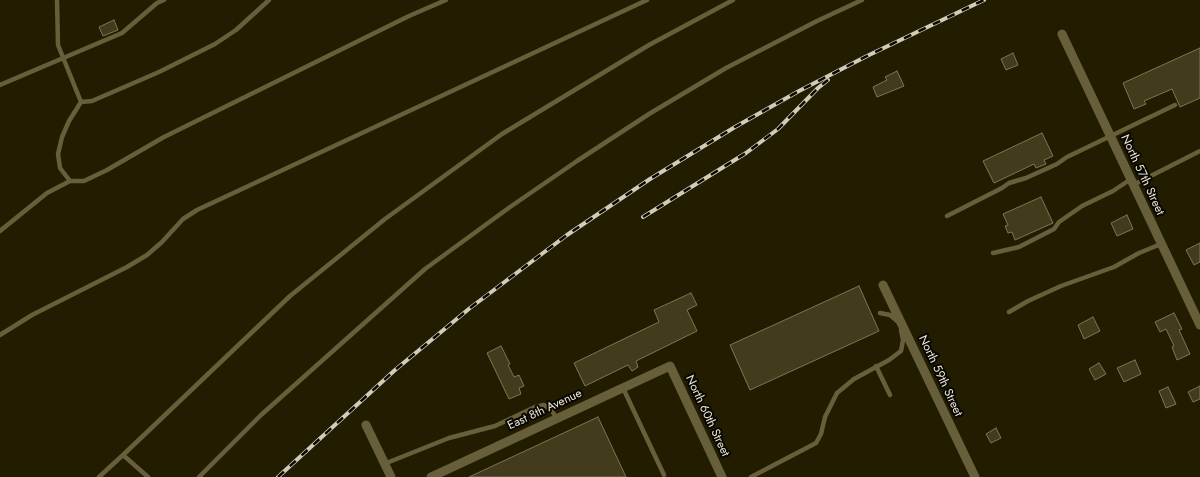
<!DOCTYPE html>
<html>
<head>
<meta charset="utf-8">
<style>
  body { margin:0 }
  canvas { display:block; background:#221c00 }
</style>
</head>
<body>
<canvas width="1200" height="477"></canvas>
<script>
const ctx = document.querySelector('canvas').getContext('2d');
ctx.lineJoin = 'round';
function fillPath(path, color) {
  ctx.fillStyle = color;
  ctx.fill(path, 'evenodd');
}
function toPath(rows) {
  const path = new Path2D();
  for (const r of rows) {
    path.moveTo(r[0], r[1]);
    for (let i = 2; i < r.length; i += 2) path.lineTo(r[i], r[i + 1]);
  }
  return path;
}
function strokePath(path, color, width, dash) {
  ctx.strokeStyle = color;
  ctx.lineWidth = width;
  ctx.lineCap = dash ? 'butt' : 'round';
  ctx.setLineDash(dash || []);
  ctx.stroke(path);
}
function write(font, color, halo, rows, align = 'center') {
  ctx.font = font + ' Jost,sans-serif';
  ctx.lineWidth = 4;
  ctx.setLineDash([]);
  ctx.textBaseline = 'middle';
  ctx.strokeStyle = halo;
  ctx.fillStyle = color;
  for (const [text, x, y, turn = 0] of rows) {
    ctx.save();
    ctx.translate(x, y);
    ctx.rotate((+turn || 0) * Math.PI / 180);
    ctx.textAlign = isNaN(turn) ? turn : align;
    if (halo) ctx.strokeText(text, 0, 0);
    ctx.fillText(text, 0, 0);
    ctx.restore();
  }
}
const building = toPath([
  [114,20,118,30,103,36,99,27,114,20],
  [1200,48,1200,98,1180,107,1172,89,1144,101,1146,104,1134,109,1123,83,1200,48],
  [1013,53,1018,65,1006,70,1001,59,1013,53],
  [897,71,904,86,877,97,873,87,887,80,885,77,897,71],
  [1042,133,1053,156,1044,160,1046,164,1036,168,1034,164,994,183,983,161,1042,133],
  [1041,197,1053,223,1015,240,1012,232,1008,233,1005,226,1008,225,1003,214,1041,197],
  [1127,215,1133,229,1117,236,1111,223,1127,215],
  [1200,243,1200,262,1194,265,1186,250,1200,243],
  [859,286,879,331,750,390,730,345,859,286],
  [691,293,697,305,687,310,697,331,636,361,638,367,632,371,628,365,585,386,574,363,659,322,654,310,691,293],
  [1174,313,1182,329,1179,330,1190,354,1177,360,1172,347,1174,346,1166,329,1160,332,1155,322,1174,313],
  [1093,317,1100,331,1084,339,1078,325,1093,317],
  [501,346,510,364,508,365,514,377,519,375,524,386,519,388,521,394,509,399,487,353,501,346],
  [1135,360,1141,374,1124,382,1117,368,1135,360],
  [1099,363,1106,374,1095,380,1089,369,1099,363],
  [1200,386,1200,399,1193,402,1188,392,1200,386],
  [1168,387,1176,404,1166,408,1159,391,1168,387],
  [598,417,626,477,469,477,598,417],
  [996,428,1001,438,991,443,986,434,996,428]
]);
fillPath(building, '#423c1d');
strokePath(building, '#7d7656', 1);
strokePath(toPath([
  [57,0,58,45,81,102,92,101,159,72,215,44,236,30,269,0],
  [0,85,122,33,157,3,164,0],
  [81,102,69,121,62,137,58,154,60,168,70,181,84,181,107,170,164,137,409,16,446,0],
  [1133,185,1200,151],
  [947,216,1002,188,1009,183,1026,178,1057,164,1067,157,1175,105],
  [0,231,47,193,70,181],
  [993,253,1019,247,1054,229,1059,222,1082,206,1113,191,1131,179],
  [1009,312,1028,301,1061,286,1114,267,1139,253,1161,244],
  [880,313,890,315,897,321],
  [0,335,32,315,127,267,147,255,162,242,183,219,197,210,647,0],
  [876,366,890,395],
  [623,388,664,475],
  [384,464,449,438,495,426,535,407,544,405,551,410,557,418],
  [99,477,123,455],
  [148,477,123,455,290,296,385,219,502,134,649,45,733,0],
  [199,477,261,415,425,269,510,207,577,161,649,114,726,68,817,21,862,0],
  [751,477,816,443,821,434,825,417,837,393,854,379,889,360,901,351,903,340,901,330]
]), '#675f3a', 4.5);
strokePath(toPath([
  [1062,34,1200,325],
  [883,285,975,477],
  [366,425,391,477],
  [431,477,670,366,722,477]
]), '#675f3a', 9);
const rail = toPath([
  [643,217,746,153,778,129,818,88,828,80],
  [278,477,395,370,470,308,567,235,650,179,735,127,799,91,867,56,984,0]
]);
strokePath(rail, '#d0ccb9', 4);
strokePath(rail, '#090701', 2.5, [8]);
write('12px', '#ece8d6', '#090701', [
  ["North 57th Street",1142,175,65],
  ["North 59th Street",940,376,65],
  ["East 8th Avenue",545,410,-25],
  ["North 60th Street",707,416,65]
]);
</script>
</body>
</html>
